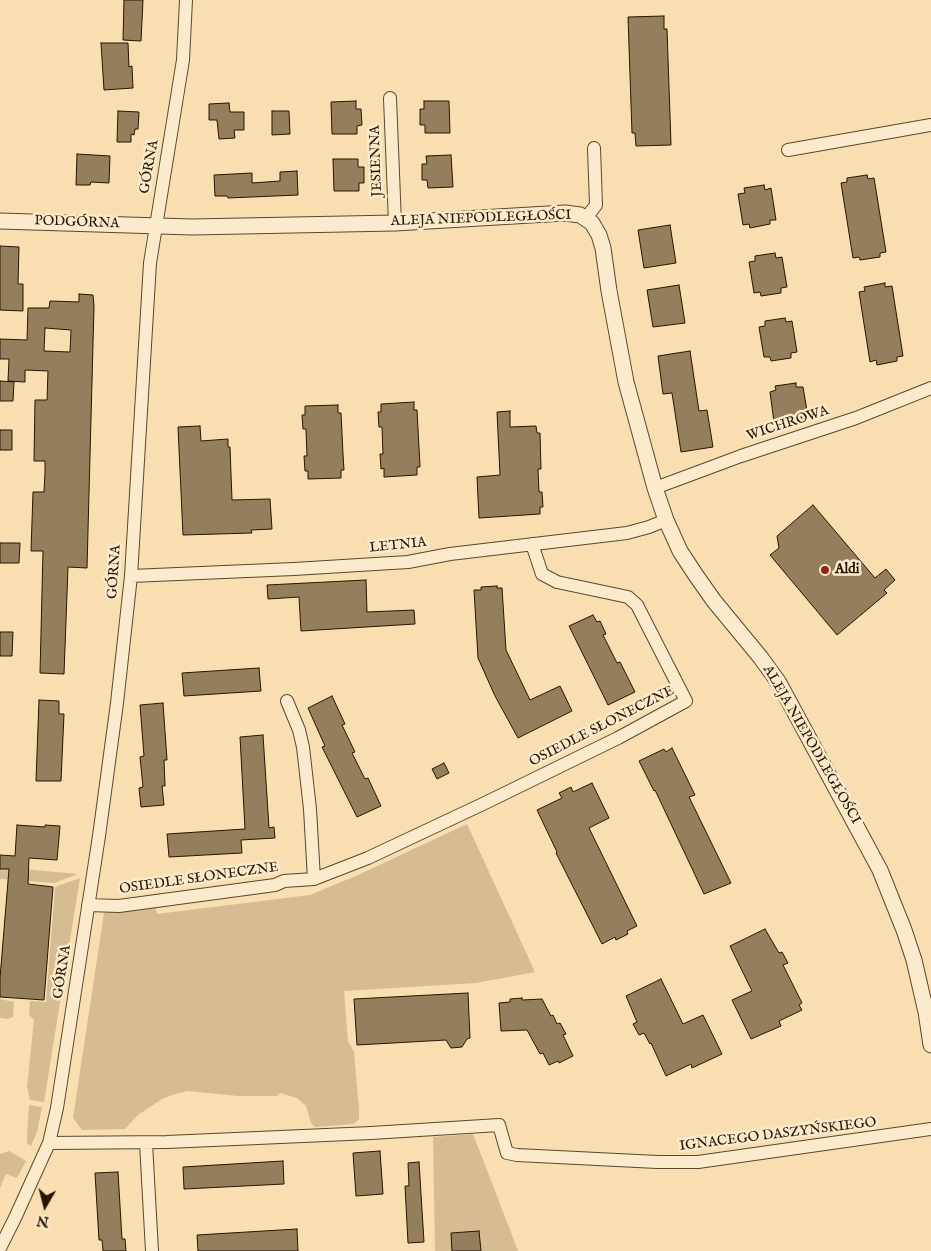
<!DOCTYPE html>
<html>
<head>
<meta charset="utf-8">
<style>
  body { margin:0 }
  #map { position:relative; width:931px; height:1251px; overflow:hidden; background:#f9deb1; font-family:"IM FELL English",serif }
  canvas { display:block }
  .north { position:absolute; left:20px; top:1181px; width:50px; height:50px; -webkit-text-stroke:4px #fbeacc; paint-order:stroke; rotate:188deg; font-size:14px; font-weight:700; line-height:20px; text-align:center; color:#271500 }
  .north::after { content:''; display:block; margin:auto; width:18px; height:22px; background:#271500; clip-path:polygon(50% 0,100% 100%,50% 72%,0 100%) }
</style>
</head>
<body>
<div id="map">
<canvas width="931" height="1251"></canvas>
<div class="north">N</div>
</div>
<script>
const ctx = document.querySelector('canvas').getContext('2d');
ctx.lineJoin = 'round';
function fillPath(path, color) {
  ctx.fillStyle = color;
  ctx.fill(path, 'evenodd');
}
function toPath(rows) {
  const path = new Path2D();
  for (const r of rows) {
    path.moveTo(r[0], r[1]);
    for (let i = 2; i < r.length; i += 2) path.lineTo(r[i], r[i + 1]);
  }
  return path;
}
function strokePath(path, color, width, dash) {
  ctx.strokeStyle = color;
  ctx.lineWidth = width;
  ctx.lineCap = dash ? 'butt' : 'round';
  ctx.setLineDash(dash || []);
  ctx.stroke(path);
}
function write(font, color, halo, rows, align = 'center') {
  ctx.font = font + ' "IM FELL English",serif';
  ctx.lineWidth = 5;
  ctx.setLineDash([]);
  ctx.textBaseline = 'middle';
  ctx.strokeStyle = halo;
  ctx.fillStyle = color;
  for (const [text, x, y, turn = 0] of rows) {
    ctx.save();
    ctx.translate(x, y);
    ctx.rotate((+turn || 0) * Math.PI / 180);
    ctx.textAlign = isNaN(turn) ? turn : align;
    if (halo) ctx.strokeText(text, 0, 0);
    ctx.fillText(text, 0, 0);
    ctx.restore();
  }
}
fillPath(toPath([
  [467,824,535,972,476,983,344,991,348,1041,354,1052,359,1109,359,1119,354,1124,315,1127,311,1123,306,1106,297,1098,280,1093,277,1096,238,1096,188,1091,178,1093,162,1099,138,1115,125,1129,82,1130,73,1118,104,913,155,904,157,914,310,895,358,875],
  [0,867,78,874,54,883,0,879],
  [80,878,44,1102,30,1100,27,1087,34,1020,29,1015,30,1001,46,1002,55,887],
  [0,999,14,1002,13,1017,9,1019,0,1018],
  [29,1105,42,1107,37,1132,31,1146,27,1143,27,1137],
  [473,1134,517,1248,518,1251,435,1251,433,1137],
  [9,1151,26,1161,17,1178,6,1174,0,1188,0,1154]
]), '#d5bc93');
const building = toPath([
  [124,0,143,0,141,41,123,40,124,0],
  [664,16,664,29,667,29,671,145,636,146,635,133,632,133,628,17,664,16],
  [101,43,128,43,129,67,132,66,133,88,104,90,101,43],
  [356,101,356,109,361,109,362,125,357,126,357,134,332,134,331,102,356,101],
  [424,101,449,101,450,133,425,133,425,125,420,125,420,109,424,109,424,101],
  [229,103,230,112,244,112,244,130,234,130,235,138,219,139,217,120,209,120,209,104,229,103],
  [118,111,139,112,138,129,135,129,134,135,131,134,131,142,117,142,118,111],
  [272,111,289,111,290,134,272,135,272,111],
  [77,154,110,156,109,183,91,182,90,185,76,185,77,154],
  [451,155,453,187,428,188,427,180,422,180,422,164,427,164,426,156,451,155],
  [333,159,358,159,358,167,364,167,364,183,359,183,359,191,334,191,333,159],
  [297,171,298,195,228,198,227,196,215,196,214,175,252,173,252,183,280,181,280,172,297,171],
  [867,175,868,179,874,178,886,252,880,253,880,257,860,260,859,257,853,258,841,183,847,182,847,178,867,175],
  [764,185,765,190,771,188,776,220,770,220,770,224,750,228,749,224,743,225,738,194,745,193,744,188,764,185],
  [670,225,676,263,644,268,638,230,670,225],
  [0,246,19,247,18,284,23,284,23,311,0,310,0,246],
  [775,253,776,258,782,257,787,287,781,288,781,293,761,296,760,292,754,293,749,262,755,261,755,256,775,253],
  [885,283,885,287,892,286,903,356,897,357,897,361,877,365,876,360,870,362,859,292,865,291,864,287,885,283],
  [679,285,685,323,653,327,647,290,679,285],
  [79,294,93,295,94,306,87,568,68,567,64,674,40,673,43,551,31,551,33,492,44,492,45,473,45,461,34,461,35,400,47,400,48,371,25,370,25,382,8,381,9,359,0,359,0,339,27,340,28,308,49,308,50,301,79,302,79,294],
  [45,328,71,330,70,352,44,351,45,328],
  [785,318,786,322,792,321,797,352,791,353,791,358,771,361,770,357,764,357,759,327,765,326,765,321,785,318],
  [690,351,699,411,707,410,713,447,681,452,672,393,663,394,658,356,690,351],
  [0,381,14,382,13,401,0,401,0,381],
  [796,383,796,387,803,387,808,417,801,418,802,423,781,426,781,422,774,422,770,392,776,390,775,386,796,383],
  [414,402,414,410,417,410,420,467,417,467,417,475,384,477,384,468,381,469,380,454,383,454,382,427,379,427,378,412,381,412,381,404,414,402],
  [338,405,338,413,341,413,343,454,344,470,341,470,341,478,308,479,308,471,305,471,304,456,307,456,306,429,303,429,302,415,305,415,305,406,338,405],
  [510,411,510,427,536,426,537,433,540,433,541,469,538,469,539,492,542,492,543,507,540,507,540,514,479,518,477,477,500,475,497,412,510,411],
  [200,426,201,441,228,439,228,447,230,447,232,500,270,499,272,529,251,530,252,533,183,535,178,427,200,426],
  [0,430,12,430,12,450,0,450,0,430],
  [813,505,875,578,886,569,895,580,884,590,887,593,837,635,770,555,779,548,777,536,813,505],
  [0,543,20,543,19,563,0,563,0,543],
  [366,580,367,612,414,610,415,624,301,631,299,597,268,599,267,585,366,580],
  [497,586,497,588,502,588,506,650,530,700,560,686,572,711,518,738,495,696,478,658,474,590,481,590,481,587,497,586],
  [593,615,597,622,600,621,606,634,603,635,617,663,620,662,635,692,608,705,569,626,593,615],
  [0,632,13,632,12,656,0,656,0,632],
  [259,668,261,691,184,696,182,673,259,668],
  [332,696,345,724,342,725,355,752,352,753,365,779,368,778,381,806,357,817,322,747,325,746,308,708,332,696],
  [39,700,59,701,59,714,64,714,61,781,36,781,39,700],
  [163,703,167,760,164,760,165,786,162,786,164,805,141,807,139,788,143,787,140,757,144,756,140,705,163,703],
  [263,735,269,828,274,827,275,838,241,840,242,853,169,857,167,834,245,829,240,737,263,735],
  [672,748,695,795,689,797,731,883,704,894,655,790,654,791,639,761,664,749,666,752,672,748],
  [444,763,449,773,437,779,432,769,444,763],
  [592,783,609,818,589,828,637,926,627,931,628,934,616,940,615,937,602,944,556,853,557,852,537,810,562,798,559,793,571,787,573,792,592,783],
  [17,825,45,827,45,825,60,826,57,860,29,858,28,884,53,887,44,1000,0,997,0,978,9,869,0,869,0,855,15,856,17,825],
  [765,929,779,953,782,952,788,963,783,965,802,1003,799,1005,802,1010,779,1021,781,1026,751,1039,732,1000,752,991,730,946,765,929],
  [661,979,683,1024,703,1015,722,1054,692,1068,691,1064,666,1076,651,1043,650,1044,644,1033,639,1035,633,1024,637,1022,626,996,661,979],
  [468,993,470,1038,467,1039,462,1047,451,1048,446,1040,357,1045,354,999,468,993],
  [522,998,522,1000,542,999,551,1016,553,1015,557,1024,560,1023,566,1034,563,1035,573,1056,559,1063,558,1061,549,1065,543,1053,540,1054,527,1030,501,1031,499,1003,510,1002,510,999,522,998],
  [380,1151,383,1194,356,1196,353,1153,380,1151],
  [283,1161,284,1184,184,1189,183,1167,283,1161],
  [419,1162,424,1242,408,1243,405,1186,409,1186,408,1163,419,1162],
  [118,1172,122,1239,125,1239,126,1251,103,1251,102,1240,99,1240,95,1173,118,1172],
  [297,1229,298,1251,198,1251,197,1235,297,1229],
  [479,1231,481,1251,452,1251,451,1233,479,1231]
]);
fillPath(building, '#947e5c');
strokePath(building, '#271500', 1);
const minor = toPath([
  [390,98,395,223],
  [788,150,931,125],
  [586,218,596,205,594,148],
  [655,488,741,456,856,418,931,388],
  [131,576,294,569,408,562,450,554,627,533,649,527,666,520],
  [314,879,368,858,485,803,618,738,686,701,637,605,628,597,557,582,542,574,532,544],
  [88,905,119,906,275,885,284,881,314,879,310,809,303,747,299,730,287,701],
  [49,1143,167,1142,371,1133,499,1125,507,1153,517,1155,657,1162,698,1162,931,1129],
  [146,1143,152,1251],
  [0,1248,15,1218,49,1143,57,1108,99,836,117,703,131,576,150,263,183,60,186,0]
]);
const tertiary = toPath([
  [0,221,192,227,395,223,565,213,580,215,592,223,599,235,603,248,609,291,626,382,655,488,666,520,680,551,695,574,714,601,761,658,779,683,880,870,904,930,914,960,926,1012,931,1045]
]);
strokePath(minor, '#5c472c', 14);
strokePath(tertiary, '#5c472c', 17);
strokePath(minor, '#fbeacc', 12);
strokePath(tertiary, '#fbeacc', 15);
for (const [x, y, r, color] of [
  [825,570,5,"#8f2418"]
]) {
  const dot = new Path2D();
  dot.arc(x, y, r, 0, 2 * Math.PI);
  ctx.fillStyle = color;
  ctx.fill(dot);
  strokePath(dot, '#fbeacc', 2);
}
write('14px', '#271500', '#fbeacc', [
  ["JESIENNA",377,161,-92],
  ["GÓRNA",150,167,-80],
  ["ALEJA NIEPODLEGŁOŚCI",481,219,-2],
  ["PODGÓRNA",77,223,2],
  ["WICHROWA",788,424,-18],
  ["LETNIA",398,546,-6],
  ["GÓRNA",115,572,-86],
  ["OSIEDLE SŁONECZNE",602,727,-27],
  ["ALEJA NIEPODLEGŁOŚCI",811,745,60],
  ["OSIEDLE SŁONECZNE",199,879,-8],
  ["GÓRNA",63,972,-81],
  ["IGNACEGO DASZYŃSKIEGO",778,1135,-7]
]);
write('bold 14px', '#271500', '#fbeacc', [
  ["Aldi",835,570]
], 'left');
</script>
</body>
</html>
